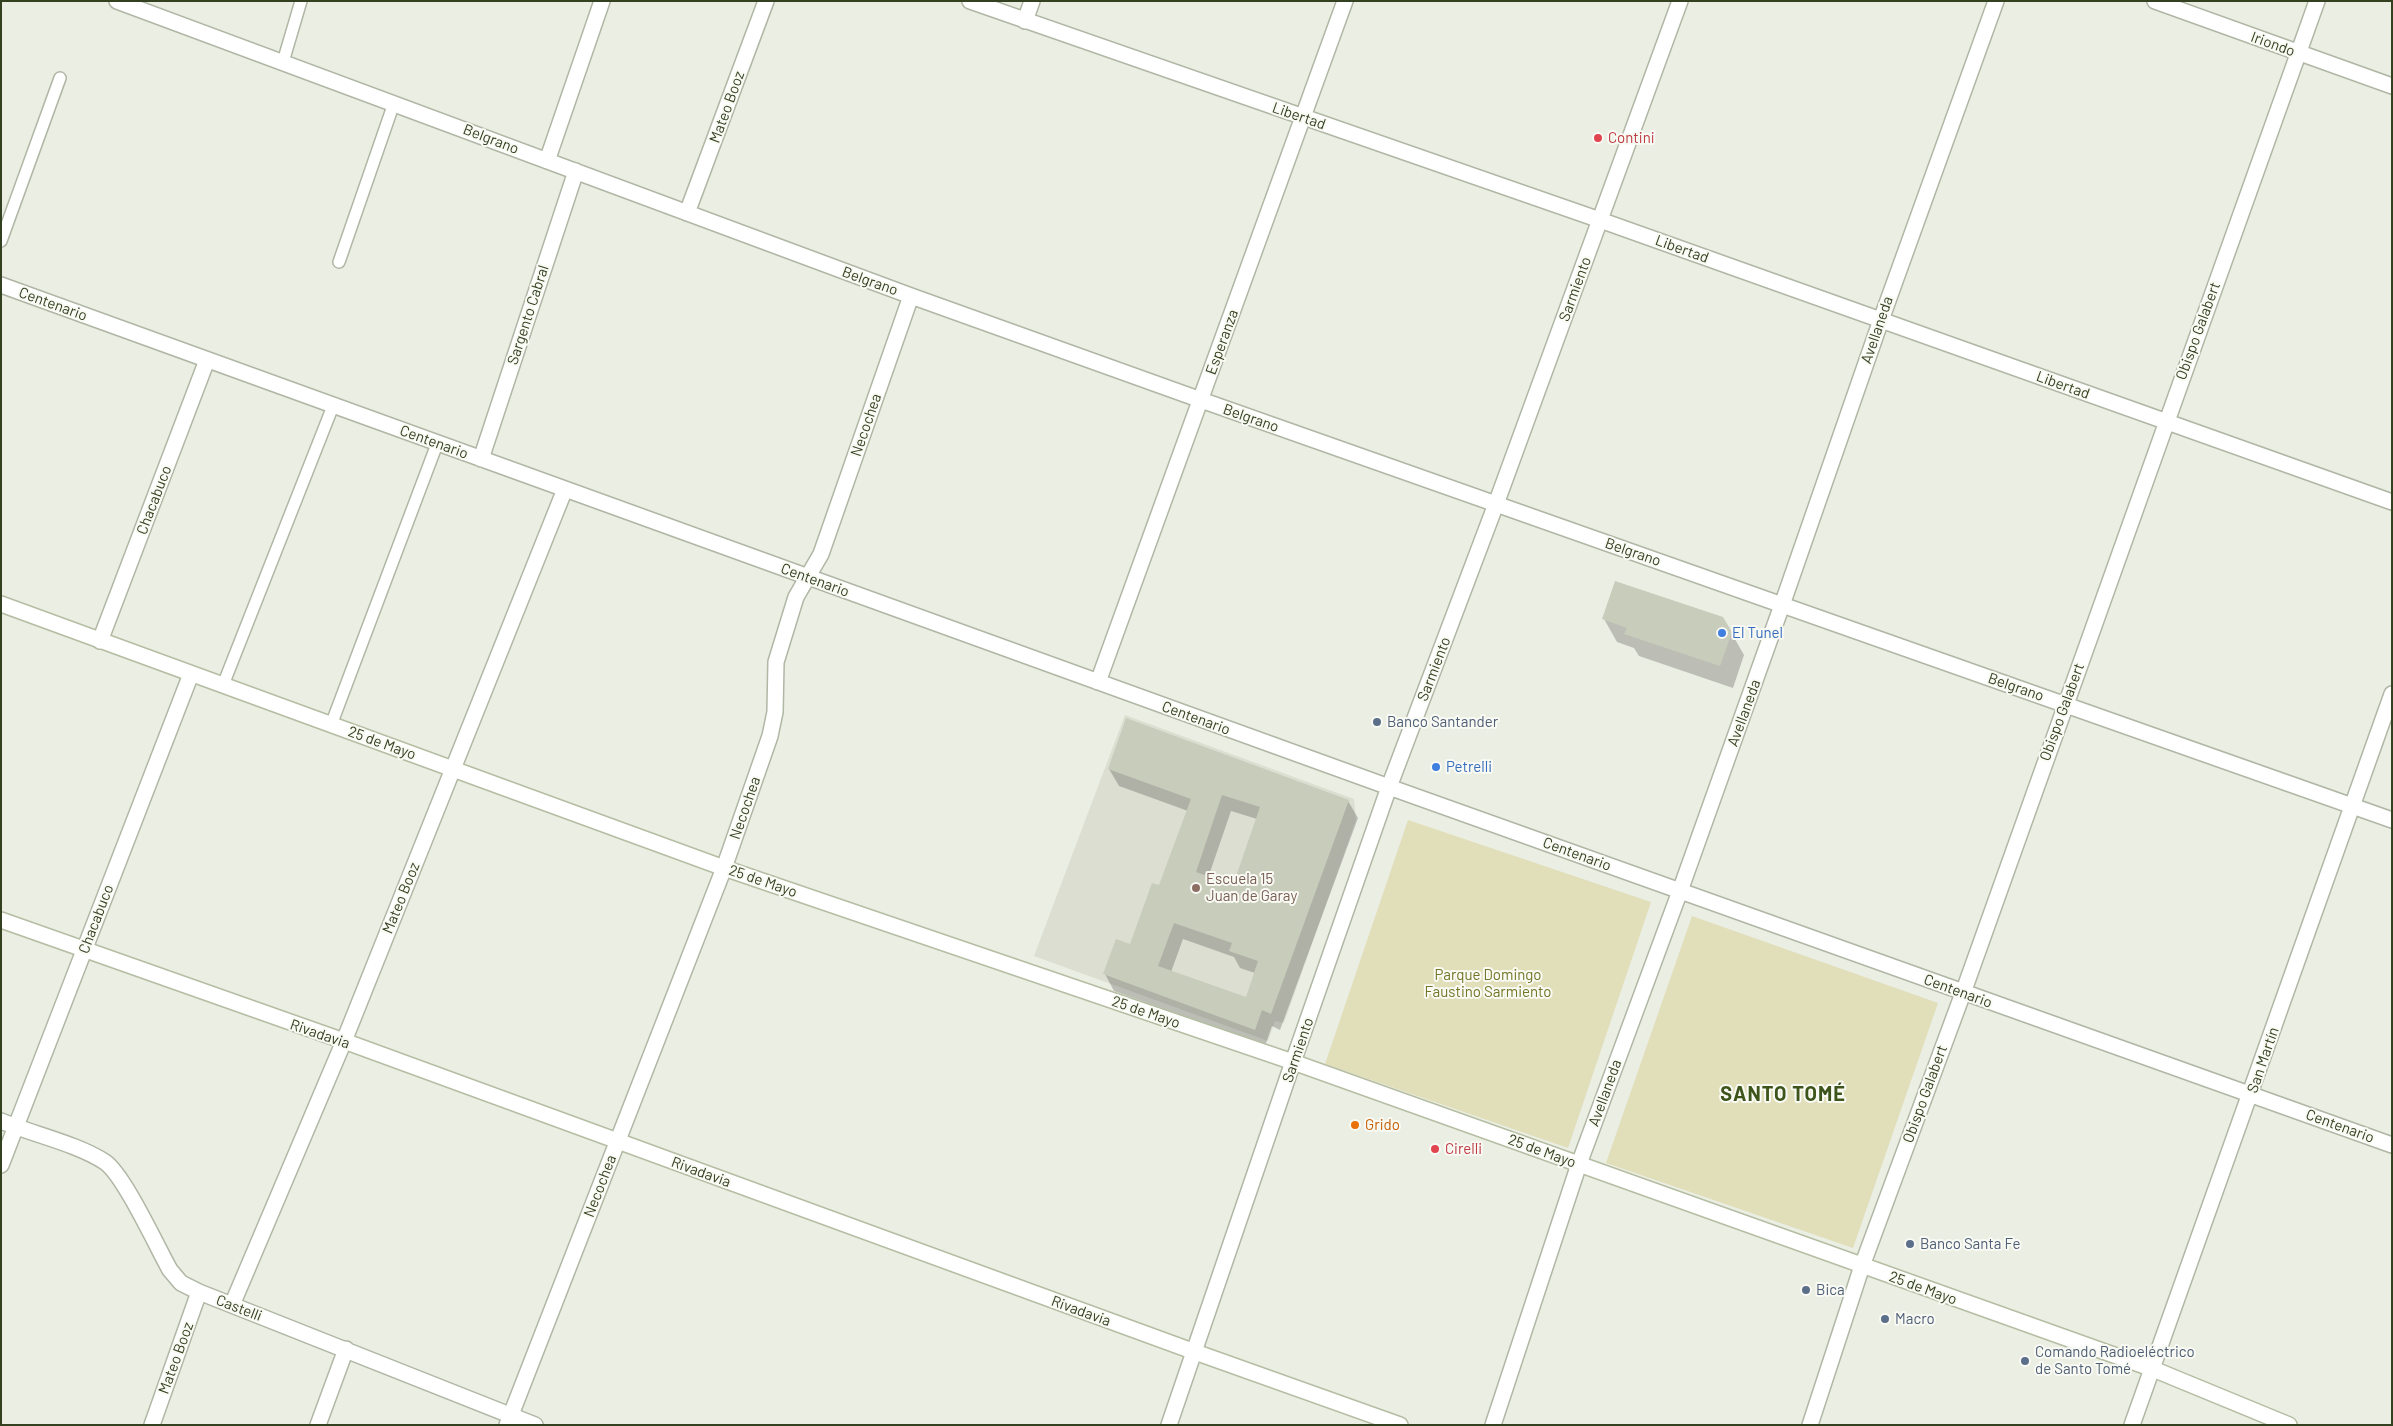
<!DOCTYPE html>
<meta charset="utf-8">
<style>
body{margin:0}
#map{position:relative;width:2393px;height:1426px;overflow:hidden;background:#ebeee3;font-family:Barlow,sans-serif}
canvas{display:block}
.frame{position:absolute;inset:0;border:2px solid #344121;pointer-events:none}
</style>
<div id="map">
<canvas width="2393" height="1426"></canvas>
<div class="frame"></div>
</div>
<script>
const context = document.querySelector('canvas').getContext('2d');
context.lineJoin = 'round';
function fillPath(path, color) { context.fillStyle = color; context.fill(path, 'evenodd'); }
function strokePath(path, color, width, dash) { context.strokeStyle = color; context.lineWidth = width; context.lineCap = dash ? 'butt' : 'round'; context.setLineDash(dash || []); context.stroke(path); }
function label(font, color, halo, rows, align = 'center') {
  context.font = font + ' Barlow,sans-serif'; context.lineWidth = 4; context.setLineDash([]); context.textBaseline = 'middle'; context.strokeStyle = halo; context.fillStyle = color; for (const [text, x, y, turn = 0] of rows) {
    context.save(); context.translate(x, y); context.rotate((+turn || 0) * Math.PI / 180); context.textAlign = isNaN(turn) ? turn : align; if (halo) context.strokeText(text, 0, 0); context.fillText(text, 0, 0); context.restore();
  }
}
const built = new Path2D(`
 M1125,715L1354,799L1356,820L1284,1023L1275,1021L1268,1041L1034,956Z`);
const green = new Path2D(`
 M1408,820L1651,902L1568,1148L1325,1064Z
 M1692,916L1938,1003L1853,1248L1606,1163Z`);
const shadow = new Path2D(`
 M1604,619L1731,632L1744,655L1733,688L1639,656L1634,648L1617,642Z
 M1109,769L1348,801L1358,818L1280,1030L1272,1026L1265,1046L1114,991L1105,974L1131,946L1160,887L1188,811L1119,786ZM1231,811L1257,819L1234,887L1208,878ZM1183,939L1234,957L1240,968L1255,973L1246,999L1171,972Z`);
const building = new Path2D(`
 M1615,581L1723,617L1732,632L1720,666L1624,634L1627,628L1602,619Z
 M1126,718L1349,800L1271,1014L1262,1010L1255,1030L1103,974L1116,939L1130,944L1152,883L1159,885L1191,799L1108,769ZM1222,795L1260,807L1233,885L1196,872ZM1174,923L1232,943L1229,951L1258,961L1246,997L1158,966Z`);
const service = new Path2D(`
 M283,62L301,1
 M1,241L60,78
 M339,262L394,103
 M223,685L333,406
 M331,725L437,444`);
const minor = new Path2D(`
 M117,1L911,296L1201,400L2392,820
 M970,1L1600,220L2392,502
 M2155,1L2392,86
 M1025,21L1032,1
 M547,161L602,1
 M687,213L766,1
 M1,285L1389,787L2392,1145
 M481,459L576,171
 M100,641L207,360
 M1098,682L1345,1
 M1293,1062L1389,787L1496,504L1680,1
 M1,1121C32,1134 78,1144 105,1162C124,1175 157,1247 170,1270L181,1283L199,1292L535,1425
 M1,1165L191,674
 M232,1305L344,1041L565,489
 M152,1425L199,1292
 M318,1425L346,1349
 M507,1425L724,868L770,736L775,712L776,662L796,597L821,554L911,296
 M1493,1425L1579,1164L1680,891L1782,605L1881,320L1996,1
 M1810,1425L1862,1266L1963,993L2317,1
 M2132,1425L2392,694`);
const tertiary = new Path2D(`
 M1169,1425L1293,1062`);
const secondary = new Path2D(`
 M1,604L724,868L1293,1062L2153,1369L2289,1425
 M1,920L344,1041L1195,1352L1400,1425`);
const markers = [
 [1598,138,5,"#e0444e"],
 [1722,633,5,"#3f7fe0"],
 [1377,722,5,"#5c6f8a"],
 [1436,767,5,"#3f7fe0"],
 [1196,888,5,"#8d6e63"],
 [1355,1125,5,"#e8710a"],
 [1435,1149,5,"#e0444e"],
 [1910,1244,5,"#5c6f8a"],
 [1806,1290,5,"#5c6f8a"],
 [1885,1319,5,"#5c6f8a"],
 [2025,1361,5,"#5c6f8a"]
];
const streetNames = [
 ["Iriondo",2273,44,20],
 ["Mateo Booz",727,107,-70],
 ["Libertad",1299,116,19],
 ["Belgrano",491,139,21],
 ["Libertad",1682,249,20],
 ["Belgrano",870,281,20],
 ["Sarmiento",1575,289,-70],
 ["Centenario",53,304,20],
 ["Sargento Cabral",528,315,-72],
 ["Avellaneda",1877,330,-71],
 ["Obispo Galabert",2198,331,-70],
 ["Esperanza",1222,342,-70],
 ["Libertad",2063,385,20],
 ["Belgrano",1251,418,19],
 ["Necochea",866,425,-71],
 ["Centenario",434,442,20],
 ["Chacabuco",154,500,-69],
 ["Belgrano",1633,552,19],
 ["Centenario",815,580,20],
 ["Sarmiento",1434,669,-69],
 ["Belgrano",2016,687,19],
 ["Obispo Galabert",2062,712,-70],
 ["Avellaneda",1744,713,-70],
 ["Centenario",1196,718,20],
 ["25 de Mayo",382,743,20],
 ["Necochea",745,808,-71],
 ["Centenario",1577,854,20],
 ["25 de Mayo",763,881,19],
 ["Mateo Booz",401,898,-68],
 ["Chacabuco",96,919,-69],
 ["Centenario",1958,991,20],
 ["25 de Mayo",1146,1012,19],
 ["Rivadavia",320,1034,19],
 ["Sarmiento",1298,1050,-71],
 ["San Martín",2263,1060,-71],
 ["Avellaneda",1605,1093,-70],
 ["Obispo Galabert",1925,1094,-70],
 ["Centenario",2340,1126,20],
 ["25 de Mayo",1542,1151,20],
 ["Rivadavia",701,1172,20],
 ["Necochea",600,1186,-69],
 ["25 de Mayo",1923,1288,20],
 ["Castelli",239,1308,21],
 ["Rivadavia",1081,1311,20],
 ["Mateo Booz",176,1358,-70]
];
const healthNames = [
 ["Contini",1608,138],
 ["Cirelli",1445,1149]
];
const shopNames = [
 ["El Tunel",1732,633],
 ["Petrelli",1446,767]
];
const serviceNames = [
 ["Banco Santander",1387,722],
 ["Banco Santa Fe",1920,1244],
 ["Bica",1816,1290],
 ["Macro",1895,1319],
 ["Comando Radioeléctrico",2035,1352],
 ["de Santo Tomé",2035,1369]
];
const educationNames = [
 ["Escuela 15",1206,879],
 ["Juan de Garay",1206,896]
];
const parkNames = [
 ["Parque Domingo",1488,975],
 ["Faustino Sarmiento",1488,992]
];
const foodNames = [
 ["Grido",1365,1125]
];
const districtNames = [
 ["SANTO TOMÉ",1783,1094]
];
fillPath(built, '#dbded1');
fillPath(green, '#e1deba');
fillPath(shadow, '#0003');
fillPath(building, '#c8ccba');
strokePath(service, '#b0b7a5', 14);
strokePath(minor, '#b0b7a5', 18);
strokePath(tertiary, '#b0b7a5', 18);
strokePath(secondary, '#b5bda3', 18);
strokePath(service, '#fff', 11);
strokePath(minor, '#fff', 15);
strokePath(tertiary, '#fff', 15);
strokePath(secondary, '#fff', 15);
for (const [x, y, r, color] of markers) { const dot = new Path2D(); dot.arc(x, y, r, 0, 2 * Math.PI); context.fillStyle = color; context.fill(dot); strokePath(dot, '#f9faf4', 2); }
label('15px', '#344121', '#f9faf4', streetNames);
label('15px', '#be3a42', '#f9faf4', healthNames, 'left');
label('15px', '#366cbe', '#f9faf4', shopNames, 'left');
label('15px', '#4e5e75', '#f9faf4', serviceNames, 'left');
label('15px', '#785e54', '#f9faf4', educationNames, 'left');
label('15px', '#737626', '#f9faf4', parkNames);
label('15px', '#c56008', '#f9faf4', foodNames, 'left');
context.letterSpacing = '1px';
label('bold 20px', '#3d551b', '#f9faf4', districtNames);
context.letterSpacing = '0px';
</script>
